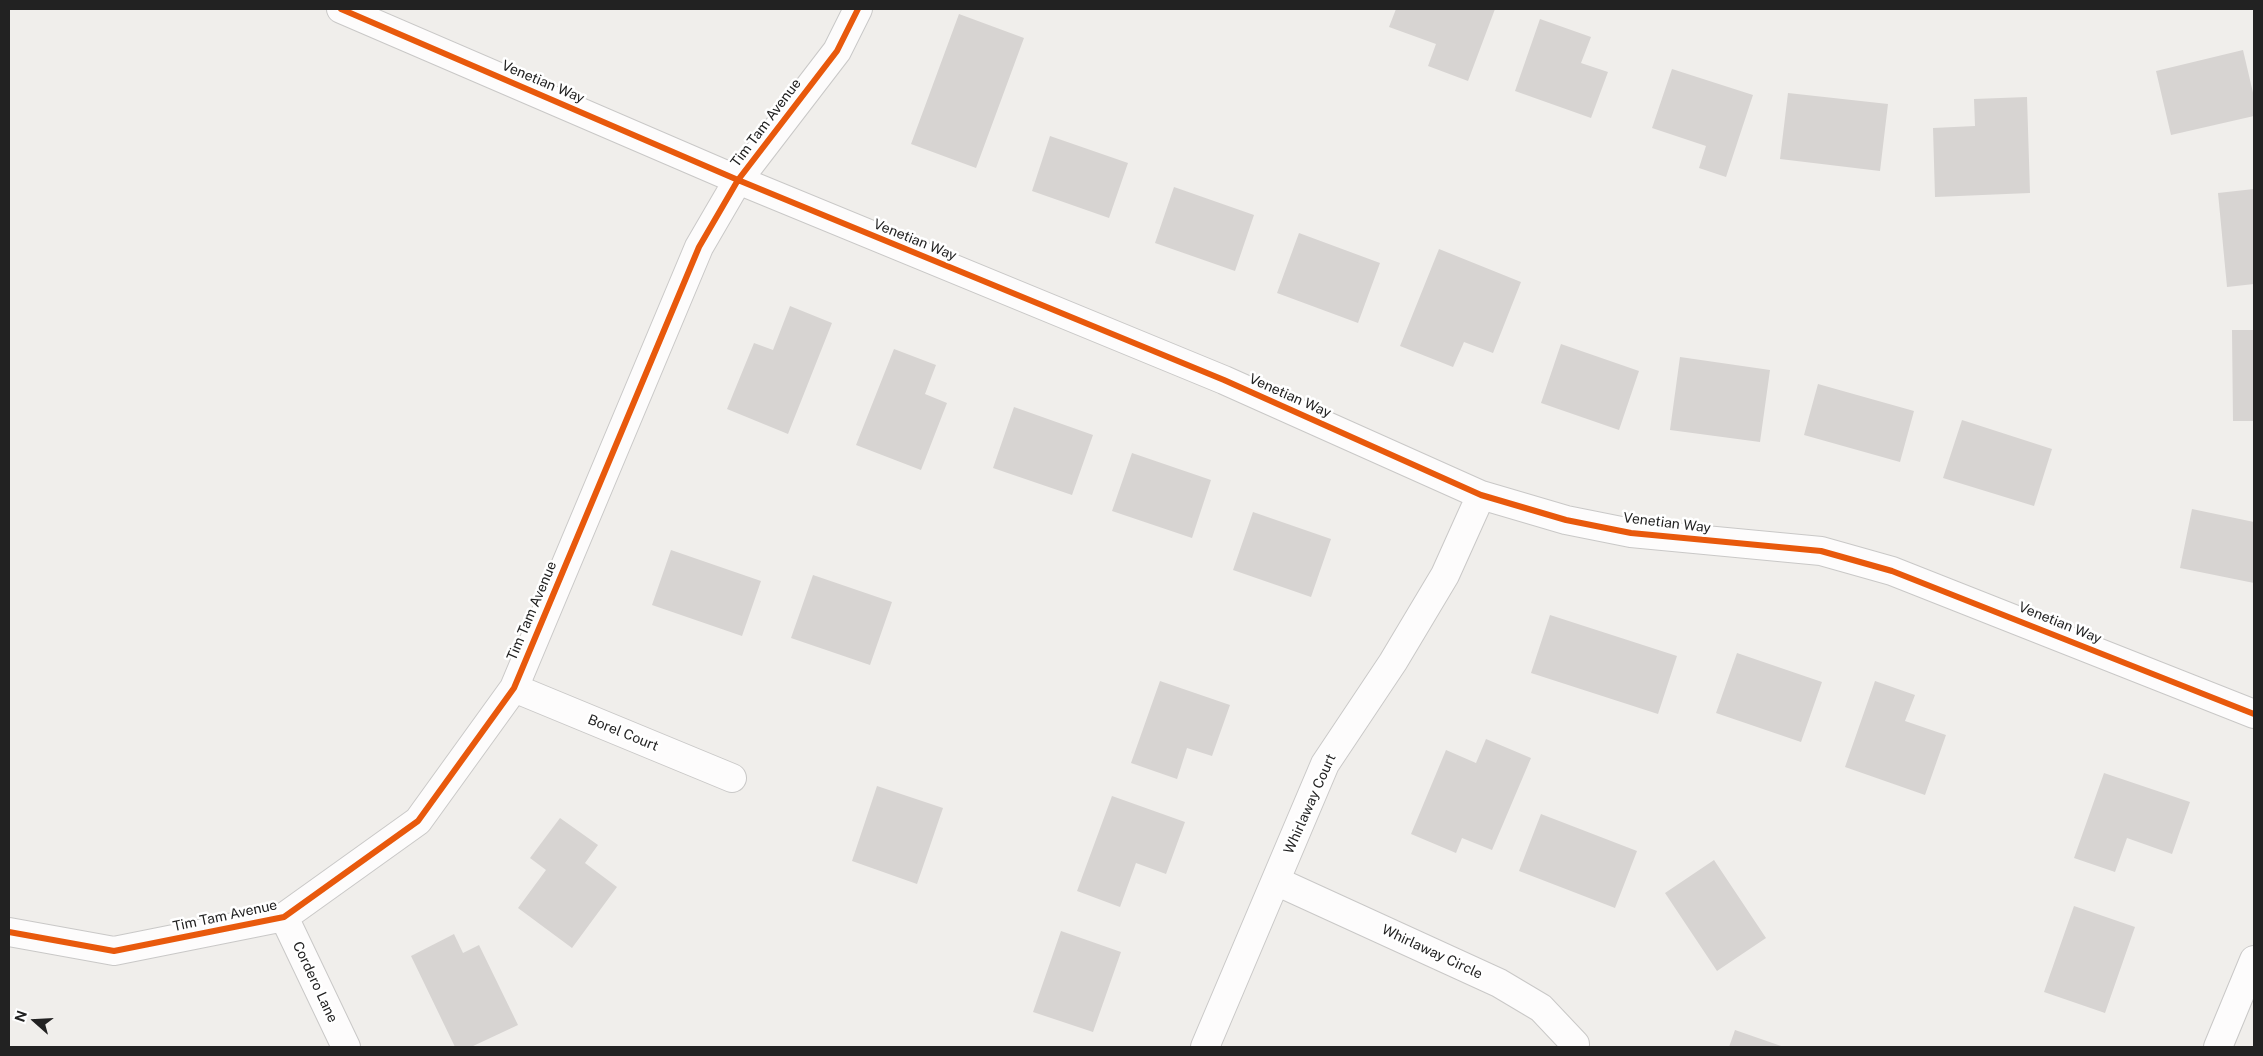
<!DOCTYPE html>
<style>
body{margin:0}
#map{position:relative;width:2263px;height:1056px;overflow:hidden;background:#f0eeeb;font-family:"Public Sans",sans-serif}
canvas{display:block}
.frame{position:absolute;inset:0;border:10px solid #222;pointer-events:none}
.north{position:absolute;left:10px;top:996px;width:50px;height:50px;-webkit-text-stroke:4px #fff;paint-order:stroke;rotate:289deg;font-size:14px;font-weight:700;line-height:20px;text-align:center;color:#222}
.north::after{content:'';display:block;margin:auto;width:18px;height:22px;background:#222;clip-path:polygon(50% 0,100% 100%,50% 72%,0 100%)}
</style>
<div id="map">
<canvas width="2263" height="1056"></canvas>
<div class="frame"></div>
<div class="north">N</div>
</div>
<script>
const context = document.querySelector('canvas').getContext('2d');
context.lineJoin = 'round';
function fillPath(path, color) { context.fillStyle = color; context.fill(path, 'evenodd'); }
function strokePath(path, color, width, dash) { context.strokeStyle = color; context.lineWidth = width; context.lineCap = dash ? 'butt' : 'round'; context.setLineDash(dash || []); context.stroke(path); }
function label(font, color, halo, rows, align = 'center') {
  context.font = font + ' "Public Sans",sans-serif'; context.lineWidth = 5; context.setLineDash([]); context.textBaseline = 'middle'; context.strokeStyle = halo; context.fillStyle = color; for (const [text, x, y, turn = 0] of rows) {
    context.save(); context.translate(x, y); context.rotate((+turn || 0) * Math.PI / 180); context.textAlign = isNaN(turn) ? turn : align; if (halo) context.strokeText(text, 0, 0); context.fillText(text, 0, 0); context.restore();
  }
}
const building = new Path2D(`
 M1396,9H1495L1468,81L1428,66L1436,44L1389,27Z
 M959,14L1024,38L976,168L911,144Z
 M1540,19L1591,37L1581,63L1608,72L1591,118L1515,91Z
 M2243,50L2254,97V116L2171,135L2156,71Z
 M1672,69L1753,95L1726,177L1699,168L1706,146L1652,128Z
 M1788,93L1888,104L1880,171L1780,159Z
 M2027,97L2030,193L1935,197L1933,128L1975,126L1974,99Z
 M1050,136L1128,163L1109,218L1032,191Z
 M1174,187L1254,215L1235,271L1155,243Z
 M2254,189V284L2227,287L2218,193Z
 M1299,233L1380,263L1358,323L1277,293Z
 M1439,249L1521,282L1493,353L1464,342L1453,367L1400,346Z
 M790,306L832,323L788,434L727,409L754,343L773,350Z
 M2232,330H2254V421H2233Z
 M1561,344L1639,371L1619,430L1541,403Z
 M894,349L936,365L925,394L947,403L921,470L856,445Z
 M1680,357L1770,370L1760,442L1670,430Z
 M1818,384L1914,411L1900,462L1804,435Z
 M1014,407L1093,435L1072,495L993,468Z
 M1962,420L2052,449L2034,506L1943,478Z
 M1132,453L1211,480L1192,538L1112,511Z
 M2192,509L2254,522V583L2180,568Z
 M1253,512L1331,539L1311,597L1233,570Z
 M671,550L761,581L742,636L652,605Z
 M813,575L892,602L870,665L791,638Z
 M1550,615L1677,656L1658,714L1531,673Z
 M1737,653L1822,682L1801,742L1716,713Z
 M1160,681L1230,705L1212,756L1187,748L1177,779L1131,763Z
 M1875,681L1915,695L1905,721L1946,735L1925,795L1845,767Z
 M1486,739L1531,758L1492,850L1462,838L1456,853L1411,834L1446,750L1476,763Z
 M2104,773L2190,802L2172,854L2127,838L2115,872L2074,858Z
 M877,786L943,808L917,884L852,861Z
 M1112,796L1185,822L1166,874L1136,863L1120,907L1077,891Z
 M1541,814L1637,851L1615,908L1519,871Z
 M560,818L598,845L585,863L617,887L572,948L518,908L546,870L530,858Z
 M1714,860L1766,938L1717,971L1665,893Z
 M2074,906L2135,927L2105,1013L2044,992Z
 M1061,931L1121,952L1093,1032L1033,1012Z
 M454,934L463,953L479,945L518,1025L471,1047H455L411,956Z
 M1735,1030L1784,1047H1729Z`);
const minor = new Path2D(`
 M341,9L738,180L1224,380L1481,495L1566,520L1631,533L1821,551L1892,571L2254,714
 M514,688L732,778
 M1276,881L1499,983L1541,1008L1575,1044
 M284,917L346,1047
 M9,932L114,951L284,917L418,821L514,688L699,247L738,180L837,51L858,9
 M1205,1047L1325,764L1393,662L1445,575L1481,495
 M2218,1047L2254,960`);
const cycleway = new Path2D(`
 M341,9L738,180L1224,380L1481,495L1566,520L1631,533L1821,551L1892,571L2254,714
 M9,932L114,951L284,917L418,821L514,688L699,247L738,180L837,51L858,9`);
const streetNames = [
 ["Venetian Way",543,82,23],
 ["Tim Tam Avenue",766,123,-53],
 ["Venetian Way",915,240,22],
 ["Venetian Way",1290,396,24],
 ["Venetian Way",1667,523,7],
 ["Tim Tam Avenue",532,611,-67],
 ["Venetian Way",2060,623,22],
 ["Borel Court",623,733,22],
 ["Whirlaway Court",1310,804,-66],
 ["Tim Tam Avenue",225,916,-12],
 ["Whirlaway Circle",1432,952,25],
 ["Cordero Lane",315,982,65]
];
fillPath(building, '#d7d4d2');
strokePath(minor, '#c9c8c7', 30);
strokePath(minor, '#fdfcfc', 28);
strokePath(cycleway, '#e8590c', 6);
label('14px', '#222', '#fff', streetNames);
</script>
